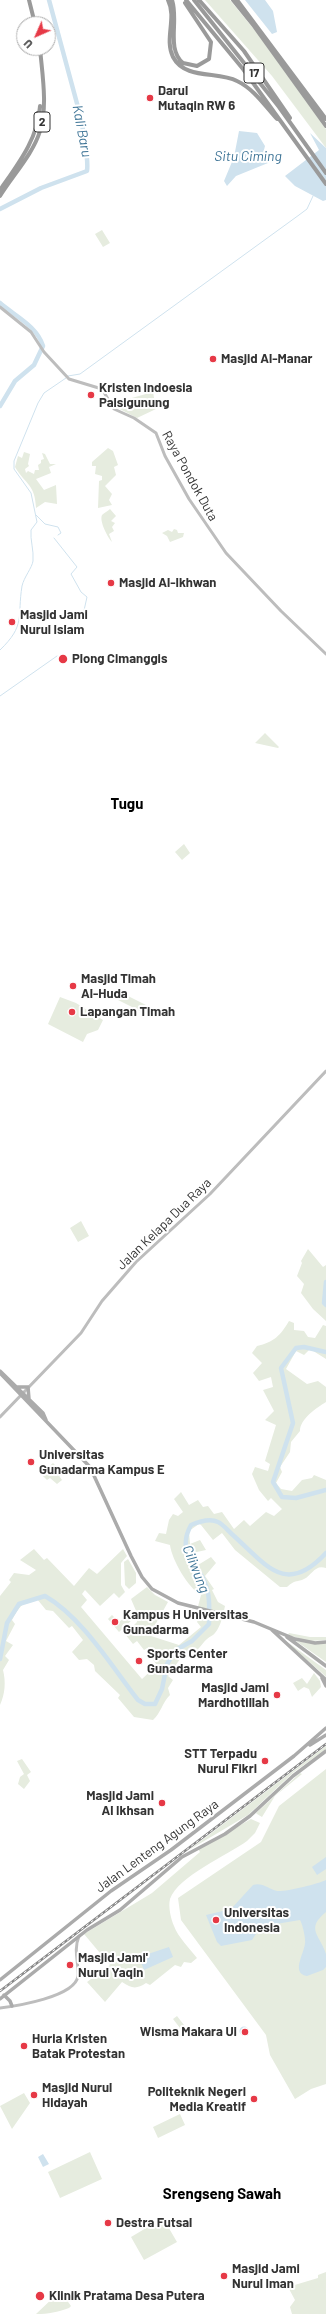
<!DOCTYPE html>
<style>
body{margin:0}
#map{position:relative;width:326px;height:2314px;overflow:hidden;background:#fff;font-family:Barlow,sans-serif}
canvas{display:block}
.north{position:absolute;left:16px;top:16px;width:40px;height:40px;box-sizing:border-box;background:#fff;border:1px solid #adadad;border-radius:50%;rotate:225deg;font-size:11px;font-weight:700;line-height:16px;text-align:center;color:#333}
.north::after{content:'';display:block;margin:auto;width:14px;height:18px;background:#e63946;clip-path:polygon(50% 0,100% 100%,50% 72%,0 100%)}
</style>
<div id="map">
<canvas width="326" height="2314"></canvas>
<div class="north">U</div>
</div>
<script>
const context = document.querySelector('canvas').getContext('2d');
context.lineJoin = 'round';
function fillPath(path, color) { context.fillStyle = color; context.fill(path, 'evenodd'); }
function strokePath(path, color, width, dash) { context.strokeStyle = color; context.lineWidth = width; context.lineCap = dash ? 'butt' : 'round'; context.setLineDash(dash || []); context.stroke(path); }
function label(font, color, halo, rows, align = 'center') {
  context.font = font + ' Barlow,sans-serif'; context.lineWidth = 4; context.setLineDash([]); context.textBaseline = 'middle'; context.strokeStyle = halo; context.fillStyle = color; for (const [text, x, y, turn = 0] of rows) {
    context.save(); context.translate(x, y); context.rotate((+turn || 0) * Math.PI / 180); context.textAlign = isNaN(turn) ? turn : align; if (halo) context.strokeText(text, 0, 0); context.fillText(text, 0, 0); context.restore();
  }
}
const green = new Path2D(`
 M205,0H230L257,33L326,129V148L272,76Z
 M102,230L110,243L103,247L95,234Z
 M153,392L156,409L137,418L114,406V403Z
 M108,448L113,451L118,465L114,467L116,475L105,486L112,494L109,500L112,505L98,508L99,481L102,480V476L95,474L96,466H92V462Z
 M24,452L30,454L28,464L29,466L25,469L26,473L28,471L34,474L35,470H39L38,465L41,463V460L44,459L42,453L45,454L50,464H56L49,467L51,473L36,479L44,490L56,485L57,504L45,502L36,508C35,484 26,485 15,467L18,456L22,458Z
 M110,509L116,516L111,521L115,523L112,527L114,531L109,534L112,542C108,538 99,521 102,515C104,513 108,511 110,509Z
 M174,529L177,530L178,533H184L183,537L170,542L167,536L162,533L168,530L172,532Z
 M265,733L279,747L278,748L255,743Z
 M184,844L190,853L182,860L175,852Z
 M122,993L150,1007L146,1014L118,1000Z
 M60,997L76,1003L103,1020L98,1030L87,1034L83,1042L48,1024Z
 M81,1221L89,1236L78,1242L70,1228Z
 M308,1249L323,1267L326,1265V1321L313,1309L301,1293L304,1284L297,1276L302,1263L301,1261Z
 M289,1321L294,1323V1330L304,1331L308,1337L315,1338L323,1325L326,1326V1359L310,1349L304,1355L296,1351L286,1369L307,1384L318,1381L326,1387V1402C316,1408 300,1419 300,1431L291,1442L290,1452L280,1467L282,1472L276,1483L281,1489L292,1491L302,1480L312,1478L314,1475L326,1480V1568C315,1564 312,1575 304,1579C295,1583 296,1579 287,1587H280L235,1550L222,1533L213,1540L201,1525L199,1524L189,1531L190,1544L200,1540L206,1550L192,1553L198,1565L211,1557L216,1563L205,1576L214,1589L212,1590L218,1602L225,1606C223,1615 221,1626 215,1633C213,1636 210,1636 207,1639C199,1646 198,1655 185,1652L168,1676L173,1680L168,1688L170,1695C162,1703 161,1713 153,1720L134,1717L118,1698L120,1695L95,1671L94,1665L87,1659L79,1660L72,1652L83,1640L72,1626L69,1628L53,1611L46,1610L37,1599C23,1600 18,1609 12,1620L15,1624L6,1641L13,1645L5,1656L9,1660L3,1670C6,1682 5,1694 0,1705V1596L11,1582L9,1580L14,1573L29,1575L36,1570L20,1560L34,1549L44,1560L47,1558L74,1586L89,1568L97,1574L123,1549L127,1556L121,1563V1585L125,1592L119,1598L114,1593L100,1606L85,1590L82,1594L87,1600L81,1607L142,1679L157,1665L152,1659L155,1656L149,1647L144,1650L137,1641L133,1644L125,1634L137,1622V1613L131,1599L147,1587L155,1595L168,1602L154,1627L147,1630L151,1636L179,1645L201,1627L197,1622L199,1617L196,1614L201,1595C188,1588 172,1560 170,1545L155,1541L159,1533L166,1534L169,1520L173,1514L178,1516L183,1512L174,1499L181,1492L189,1505L198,1500L203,1507L208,1506L214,1514L222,1512L234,1529L244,1520L250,1526L266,1512L274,1516L282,1509L271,1498L268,1501L259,1490L252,1474L255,1467L268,1471L270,1464L265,1461L276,1425L265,1420L274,1411L263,1390L273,1387L271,1377L259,1381L253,1373L262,1363L252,1353L257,1346C274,1342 280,1336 289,1321Z
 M53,1463L56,1466L55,1470L62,1480L57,1484L50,1478L47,1480L41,1474Z
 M128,1559L136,1573V1583L129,1589L125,1585L124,1562Z
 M130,1613L132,1620L119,1632L108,1619L112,1615L119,1622Z
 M289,1633L310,1637H326V1640L309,1641L288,1635Z
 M279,1636L326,1670V1677L322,1673Z
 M296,1641L314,1644L326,1643V1662Z
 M314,1673L320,1681L321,1687L312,1697L309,1689L304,1687L298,1691L293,1683L302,1678L307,1684Z
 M326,1746V1749L294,1772L248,1815L189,1850Z
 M22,1759L31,1772L27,1775L30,1781L24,1789L18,1784L20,1777L24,1774L17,1761Z
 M326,1769V2084L311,2089L295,2099L270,2055L266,2035L181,1920L178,1898L261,1842L279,1806Z
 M300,1773L302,1774L275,1796L262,1817L257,1814L256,1813Z
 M251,1819L260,1823L255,1833L247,1841C228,1855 178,1876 170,1899C168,1907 171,1919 174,1926C178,1937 190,1949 197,1958L191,1963L184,1962L181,1967L175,1965L150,1985L146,1983C137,1989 132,1989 122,1982L105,2002L87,1982L110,1965L84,1934L152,1893L200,1852L198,1849Z
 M177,2016L184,2025L180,2028L173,2019Z
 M24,2093L30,2103L12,2129L0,2106Z
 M180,2114L185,2125L158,2138L153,2127Z
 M90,2152L102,2179L60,2198L48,2172Z
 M163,2218L177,2242L144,2260L131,2237Z
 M326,2272V2314H292L290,2307L295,2300L288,2287L318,2278V2275Z
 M59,2295L66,2299L71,2306L69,2308C57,2312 49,2314 36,2314L55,2296Z`);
const water = new Path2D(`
 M245,0H265L273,11L277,32L272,34Z
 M239,131L257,133L265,146L263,154L268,163L236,176L227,186L224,181L234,157Z
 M310,133L326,148V200L323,201L295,186L285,176L319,150Z
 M326,1857V1869L317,1875L312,1867Z
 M326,1880V1912C305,1929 320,1935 326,1954C326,1958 326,1963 326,1967L323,1970L307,1976C289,1973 307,1950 305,1940C305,1935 302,1923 300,1920L270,1925L256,1934L252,1940L221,1946L217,1942L206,1915L231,1909L253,1885C262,1882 269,1889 277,1891C285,1892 318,1884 326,1880Z
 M169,1947L173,1957L144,1970L139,1957Z
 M239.5 2031a4.5 4.5 0 1 1 9 0a4.5 4.5 0 1 1-9 0Z
 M43,2154L49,2164L43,2167L38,2157Z`);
const stream = new Path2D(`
 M68,376L80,374L299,215L307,209L313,196
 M36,515L45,524L58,527L61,533L58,535
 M54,538L77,567L71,574L81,592L87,597L83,615
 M0,650C26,625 17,617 22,586C24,577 32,568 33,561C34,550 30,540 31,530L37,522L31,493L14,469V461L38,403L44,393L66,378
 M0,696L57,656`);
const river = new Path2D(`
 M0,209L41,188L87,171C89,157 83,138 82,122L49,0
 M0,303C15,316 37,326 43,346L34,365L15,381L0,406
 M326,1282L324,1303L326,1305
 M326,1352L304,1347L296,1348L281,1368L293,1423L273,1482L282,1497L296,1498L326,1490
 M0,1659L7,1623L19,1604L45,1596C82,1617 112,1667 138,1700L145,1704H155L162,1689L167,1664L176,1650L192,1641L209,1624C209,1614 210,1603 208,1593C203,1564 174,1556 191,1525C198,1522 210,1518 218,1522C223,1524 229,1532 234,1536C267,1566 286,1596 326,1553`);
const secondary = new Path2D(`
 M0,307L31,332L44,352L69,379L102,389L114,409L134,418L156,433L165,456L189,499L226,553L281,611L326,654
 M0,1417L81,1333L102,1301L136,1262L210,1194L326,1071
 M0,2008C16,2006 75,1997 78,1976C79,1962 73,1951 79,1936`);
const primary = new Path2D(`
 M0,1371L43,1413L46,1420
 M0,1373L90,1467L131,1556L142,1577L152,1589L178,1603L254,1622L295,1639L315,1643L326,1642
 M16,1387H28L29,1399
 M272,1630L326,1680
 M287,1637L326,1666
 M322,1678L326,1686
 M310,1745L326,1735
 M0,1980L111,1891L171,1850L294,1756L326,1728
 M4,1995L10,2001L12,2006
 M0,1999L87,1930L120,1910L182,1857L225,1834L250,1816L293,1776L326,1751`);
const highway = new Path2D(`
 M29,0L35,24
 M168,0C177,18 164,39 173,57C185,80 218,71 237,81C254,89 265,106 277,119
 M172,0C179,20 166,49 183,63L197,66L209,59L211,42L185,3
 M186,0L243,69L326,184
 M194,0L279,107L326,173
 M199,0L244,51L290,118
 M233,0L254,26L326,126
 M237,0L326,119
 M0,190C18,164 38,139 40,106
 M0,196C13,175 33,154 40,131C48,106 42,73 40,48`);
const rail = new Path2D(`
 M0,1991L326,1744`);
const markers = [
 [150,98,4,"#e63946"],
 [213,359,4,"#e63946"],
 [91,395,4,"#e63946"],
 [111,583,4,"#e63946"],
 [12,622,4,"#e63946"],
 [63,659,5,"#e63946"],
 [73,986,4,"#e63946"],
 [72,1012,4,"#e63946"],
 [31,1462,4,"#e63946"],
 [115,1622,4,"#e63946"],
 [139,1661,4,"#e63946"],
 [277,1695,4,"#e63946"],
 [265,1761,4,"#e63946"],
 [162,1803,4,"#e63946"],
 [216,1920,4,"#e63946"],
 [70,1965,4,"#e63946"],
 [245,2032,4,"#e63946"],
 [24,2046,4,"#e63946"],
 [34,2095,4,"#e63946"],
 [254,2099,4,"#e63946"],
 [108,2223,4,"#e63946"],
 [224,2276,4,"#e63946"],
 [40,2296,5,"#e63946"]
];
const shields = [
 [254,73,20],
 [42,122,16]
];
const shieldNames = [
 ["17",254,73],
 ["2",42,122]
];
const poiNames = [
 ["Darul",158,91],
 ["Mutaqin RW 6",158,106],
 ["Masjid Al-Manar",221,359],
 ["Kristen Indoesia",99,388],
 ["Palsigunung",99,403],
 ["Masjid Al-Ikhwan",119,583],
 ["Masjid Jami",20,615],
 ["Nurul Islam",20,630],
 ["Plong Cimanggis",72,659],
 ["Masjid Timah",81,979],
 ["Al-Huda",81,994],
 ["Lapangan Timah",80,1012],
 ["Universitas",39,1455],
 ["Gunadarma Kampus E",39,1470],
 ["Kampus H Universitas",123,1615],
 ["Gunadarma",123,1630],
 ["Sports Center",147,1654],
 ["Gunadarma",147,1669],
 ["Masjid Jami",269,1688,"right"],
 ["Mardhotillah",269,1703,"right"],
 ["STT Terpadu",257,1754,"right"],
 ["Nurul Fikri",257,1769,"right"],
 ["Masjid Jami",154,1796,"right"],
 ["Al Ikhsan",154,1811,"right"],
 ["Universitas",224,1913],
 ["Indonesia",224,1928],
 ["Masjid Jami'",78,1958],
 ["Nurul Yaqin",78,1973],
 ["Wisma Makara UI",237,2032,"right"],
 ["Huria Kristen",32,2039],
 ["Batak Protestan",32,2054],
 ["Masjid Nurul",42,2088],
 ["Hidayah",42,2103],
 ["Politeknik Negeri",246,2092,"right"],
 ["Media Kreatif",246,2107,"right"],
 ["Destra Futsal",116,2223],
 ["Masjid Jami",232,2269],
 ["Nurul Iman",232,2284],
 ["Klinik Pratama Desa Putera",49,2296]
];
const streetNames = [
 ["Raya Pondok Duta",190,476,61],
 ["Jalan Kelapa Dua Raya",164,1224,-44],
 ["Jalan Lenteng Agung Raya",157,1846,-36]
];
const waterNames = [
 ["Kali Baru",82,131,79],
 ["Situ Ciming",248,156],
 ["Ciliwung",196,1569,68]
];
const quarterNames = [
 ["Tugu",127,804],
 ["Srengseng Sawah",222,2194]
];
fillPath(green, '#e6ecdf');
fillPath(water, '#cfe2ee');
strokePath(stream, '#cfe2ee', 1);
strokePath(river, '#cfe2ee', 4.5);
strokePath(secondary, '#bdbdbd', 3);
strokePath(primary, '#ababab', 3.5);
strokePath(highway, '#9a9a9a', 4);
strokePath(rail, '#888', 2.5);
strokePath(rail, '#fff', 1, [3]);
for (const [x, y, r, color] of markers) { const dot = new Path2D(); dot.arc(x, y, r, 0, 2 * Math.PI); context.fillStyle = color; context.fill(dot); strokePath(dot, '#fff', 1.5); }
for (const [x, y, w] of shields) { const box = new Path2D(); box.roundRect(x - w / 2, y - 10, w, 20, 3); context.fillStyle = '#fff'; context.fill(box); strokePath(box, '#333', 1); }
label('bold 12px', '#333', null, shieldNames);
label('bold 13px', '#333', '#fff', poiNames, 'left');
label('13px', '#333', '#fff', streetNames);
label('italic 14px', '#3f7597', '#fff', waterNames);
label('bold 15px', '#000', '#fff', quarterNames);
</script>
